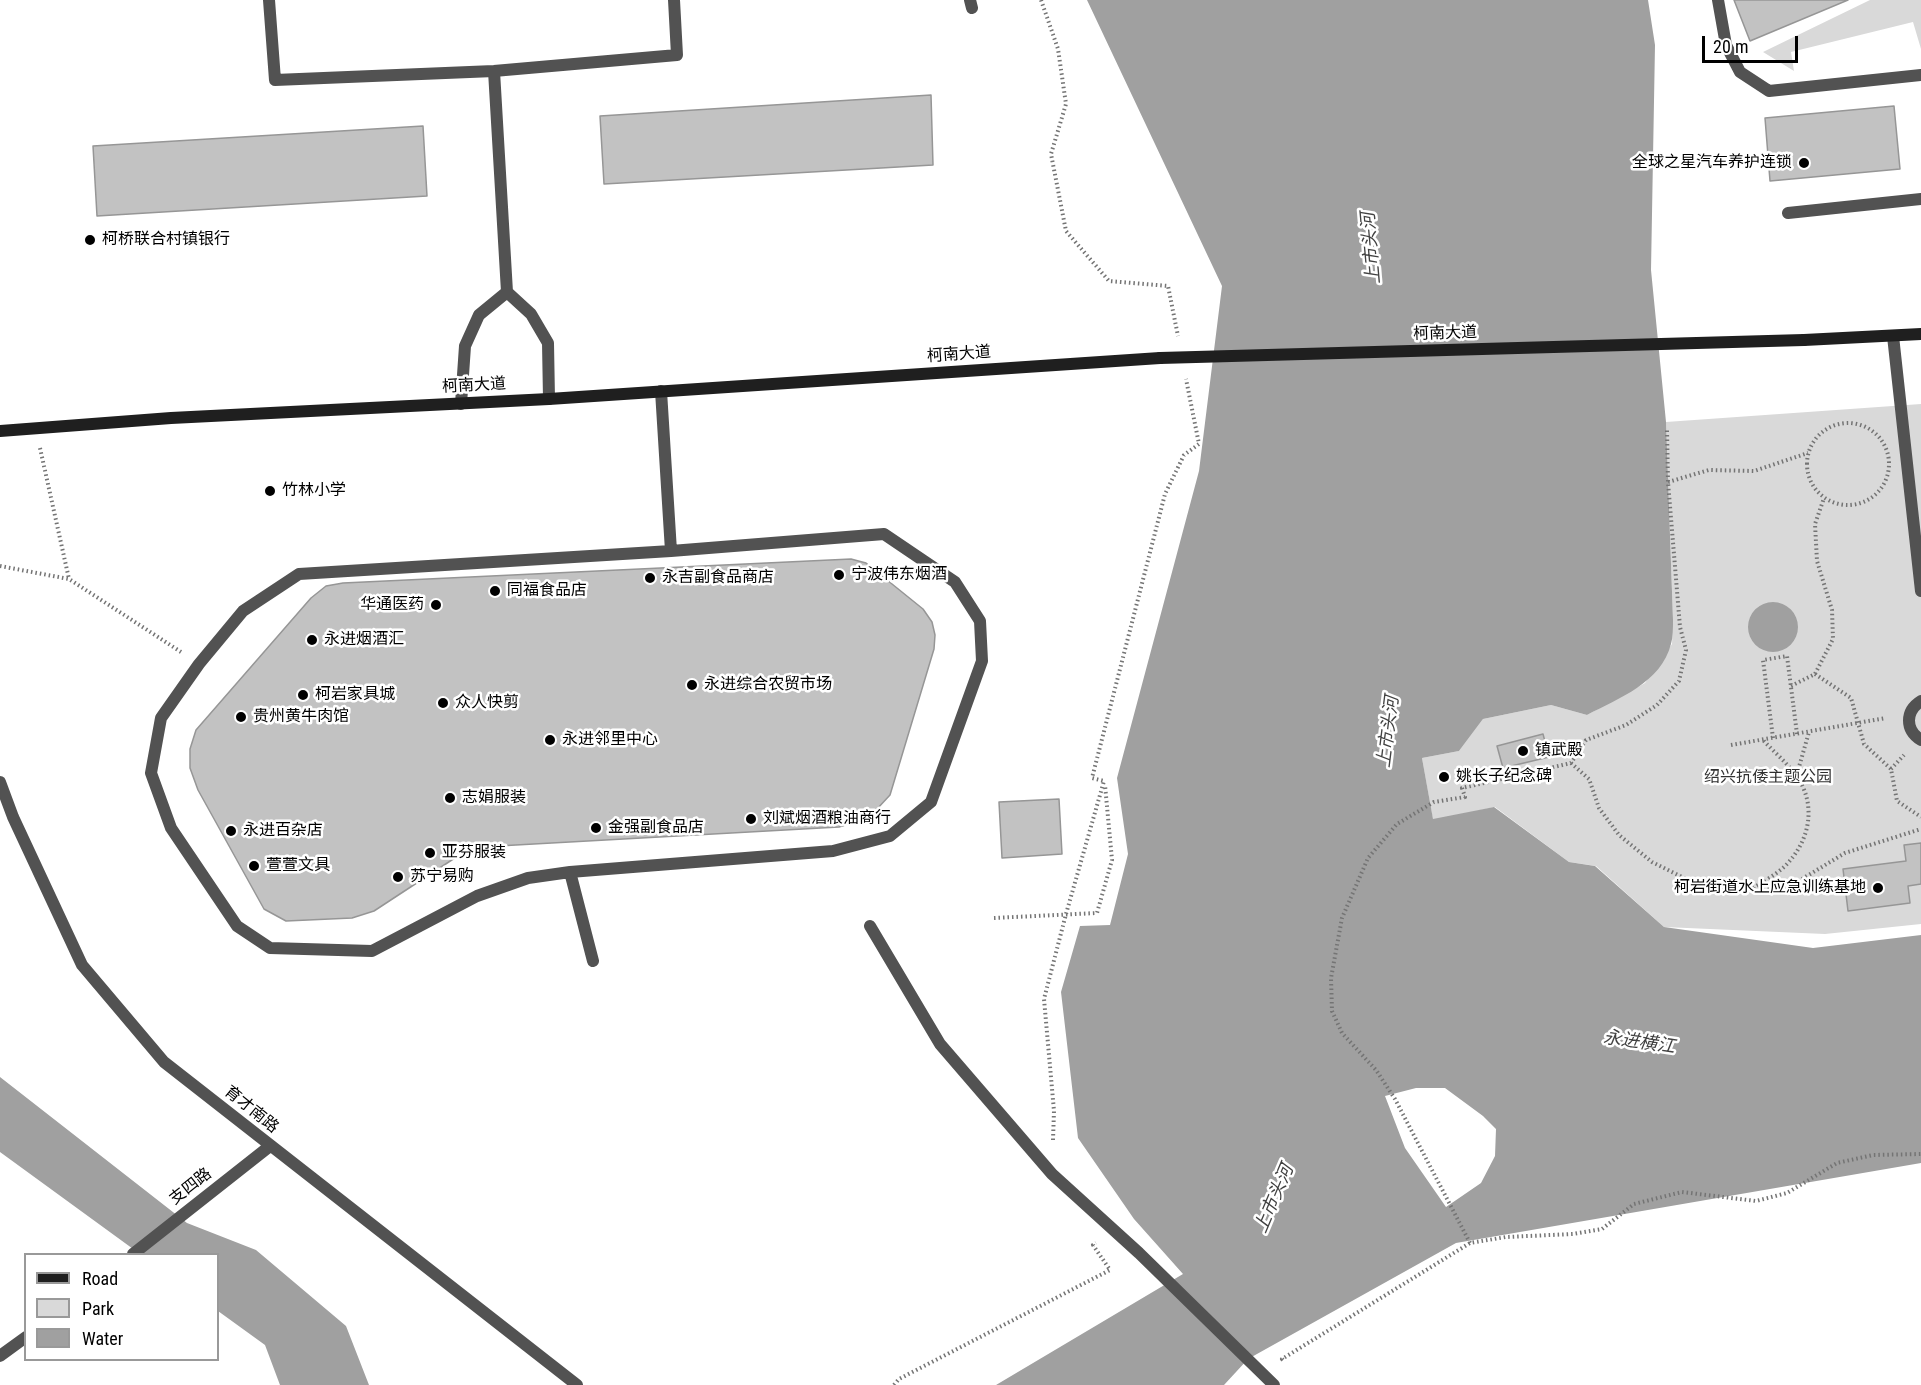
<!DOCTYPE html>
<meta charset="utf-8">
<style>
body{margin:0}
#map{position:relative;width:1921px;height:1385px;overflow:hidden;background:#fff;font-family:"Roboto Condensed",sans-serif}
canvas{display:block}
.legend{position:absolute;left:24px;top:1253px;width:195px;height:108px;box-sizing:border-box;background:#fff;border:2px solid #999;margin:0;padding:8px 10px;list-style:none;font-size:18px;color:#000}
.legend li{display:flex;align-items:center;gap:12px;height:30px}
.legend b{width:30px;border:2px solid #999}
.scale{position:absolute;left:1702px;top:36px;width:96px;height:27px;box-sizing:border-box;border:3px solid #000;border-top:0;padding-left:8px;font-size:18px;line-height:21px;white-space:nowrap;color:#000;-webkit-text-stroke:4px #fff;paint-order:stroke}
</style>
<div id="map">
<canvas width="1921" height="1385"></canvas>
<ul class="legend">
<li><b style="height:8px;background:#1f1f1f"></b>Road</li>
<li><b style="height:16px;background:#d9d9d9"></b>Park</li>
<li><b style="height:16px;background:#a0a0a0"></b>Water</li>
</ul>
<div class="scale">20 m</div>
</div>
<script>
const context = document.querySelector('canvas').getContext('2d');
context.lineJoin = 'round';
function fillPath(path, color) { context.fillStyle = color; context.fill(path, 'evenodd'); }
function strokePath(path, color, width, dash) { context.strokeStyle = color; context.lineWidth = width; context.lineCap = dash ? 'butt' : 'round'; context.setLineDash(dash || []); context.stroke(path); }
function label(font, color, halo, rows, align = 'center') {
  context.font = font + ' "Roboto Condensed","Noto Sans SC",sans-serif'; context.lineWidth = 5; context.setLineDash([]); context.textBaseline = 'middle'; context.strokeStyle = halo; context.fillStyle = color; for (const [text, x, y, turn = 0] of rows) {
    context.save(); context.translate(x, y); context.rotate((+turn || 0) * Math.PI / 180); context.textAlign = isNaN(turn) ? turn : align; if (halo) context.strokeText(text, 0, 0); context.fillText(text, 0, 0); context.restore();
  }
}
const green = new Path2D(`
 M1870,0H1921V49L1913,22L1791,52L1794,71L1763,52Z
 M1921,404V924L1825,934L1664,927L1596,866L1569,862L1495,807L1433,820L1422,758L1459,751L1483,719L1551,705L1587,715L1645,683L1672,644L1673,620L1666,422Z`);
const water = new Path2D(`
 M1087,0H1648L1655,45L1651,270L1666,422L1673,620C1673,628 1673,637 1671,644C1661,683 1619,698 1587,715L1551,705L1483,719L1459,751L1422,758L1433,819L1494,807L1569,862L1595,866L1664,927L1813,948L1921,935V1163L1456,1243L1248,1359L1224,1385H996L1183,1274L1134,1219L1078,1138L1061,992L1080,926L1110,925L1128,854L1117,778L1199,471L1222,286ZM1416,1088H1445L1483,1116L1496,1129L1495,1156L1481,1183L1446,1207L1405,1148L1385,1096Z
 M1748 627a25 25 0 1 1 50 0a25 25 0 1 1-50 0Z
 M0,1077L187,1223L256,1250L346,1326L369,1385H280L265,1345L218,1311V1254H140L0,1152Z`);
const building = new Path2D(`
 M1734,0H1848L1750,41Z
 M931,95L933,165L604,184L600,116Z
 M1894,106L1900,169L1770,181L1765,118Z
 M423,126L427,196L97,216L93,146Z
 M851,559L866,563L923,609L932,622L935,635L934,649L890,795L877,809L862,820L839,827L480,847L464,852L374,911L352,918L286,921L264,909L198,790L190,768V749L196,730L311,598L326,586L343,583Z
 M1543,734L1549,757L1503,768L1497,746Z
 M1059,799L1062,854L1002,858L999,802Z
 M1921,843V884L1908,886L1910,903L1848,911L1843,869L1906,861L1904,845Z`);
const path = new Path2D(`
 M1041,0L1058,49L1066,104L1051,154L1066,231L1109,281L1168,286L1178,336
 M1807 464a41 41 0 1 1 82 0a41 41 0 1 1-82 0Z
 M40,448L69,579
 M1668,482L1709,470L1754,471L1808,453
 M0,566L69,579L181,652
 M1815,674L1851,698L1864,744L1891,769L1897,801L1921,817
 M1791,686L1815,674L1833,639L1832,610L1817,561L1815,524L1824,498
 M1773,738L1763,660L1787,656L1797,734
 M1731,745L1886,718
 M1571,763L1589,779L1599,808L1619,835L1652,862L1686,879L1726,890L1779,888L1802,879L1845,853L1921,829
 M1891,769L1904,755
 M1797,774L1809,732
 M1753,888C1763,882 1775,875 1784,867C1810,842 1818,804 1795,774C1786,762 1773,751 1763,740
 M994,918L1097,913L1112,860L1105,785
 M1053,1140L1054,1111L1044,999L1066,914L1104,781L1092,778L1165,494L1184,455L1199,444L1186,379
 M1470,1243L1395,1099L1376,1070L1342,1033L1332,1011L1331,978L1342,918L1368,858L1397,824L1434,802L1465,797L1462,788L1571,763L1586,740L1626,725L1657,705L1679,681L1686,650L1680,627L1668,482L1667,430
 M1283,1360L1282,1359L1470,1243L1506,1237L1573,1234L1602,1229L1634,1204L1682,1192L1756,1201L1787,1193L1837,1163L1873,1155L1921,1154
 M894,1385L899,1379L1110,1270L1093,1245L1096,1243`);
const service = new Path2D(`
 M269,0L275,80L494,71L677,55L674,0
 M970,0L972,8
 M1788,213L1921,199
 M507,292L531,314L548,343L549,399
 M1893,336L1921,591
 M661,391L671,551
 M461,404L465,346L479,315L507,292L494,71
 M884,534L955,582L980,621L982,661L931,802L890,836L833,851L570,872L528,878L477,896L372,951L270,948L237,926L171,828L151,773L161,718L199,664L243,611L299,574L671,551Z
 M1921,701C1905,711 1905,730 1921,740
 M570,872L593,961`);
const minor = new Path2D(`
 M1718,0L1726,45L1740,72L1769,91L1921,75
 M0,782L13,817L82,965L164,1062L577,1385
 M870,926L940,1044L1052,1174L1139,1253L1274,1385
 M133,1254L270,1146
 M0,1356L26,1337`);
const secondary = new Path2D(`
 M1804,340L1921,334
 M0,431L171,418L549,399L1160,358`);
const secondaryBridge = new Path2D(`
 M1160,358L1804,340`);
const markers = [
 [1804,163,6,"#000"],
 [90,240,6,"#000"],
 [270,491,6,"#000"],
 [839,575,6,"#000"],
 [650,578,6,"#000"],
 [495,591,6,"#000"],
 [436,605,6,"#000"],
 [312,640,6,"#000"],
 [692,685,6,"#000"],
 [303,695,6,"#000"],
 [443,703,6,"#000"],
 [241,717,6,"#000"],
 [550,740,6,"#000"],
 [1523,751,6,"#000"],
 [1444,777,6,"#000"],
 [450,798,6,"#000"],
 [751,819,6,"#000"],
 [596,828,6,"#000"],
 [231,831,6,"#000"],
 [430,853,6,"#000"],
 [254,866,6,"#000"],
 [398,877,6,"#000"],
 [1878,888,6,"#000"]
];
const poiNames = [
 ["全球之星汽车养护连锁",1792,163,"right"],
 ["柯桥联合村镇银行",102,240],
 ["竹林小学",282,491],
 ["宁波伟东烟酒",851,575],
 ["永吉副食品商店",662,578],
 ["同福食品店",507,591],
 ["华通医药",424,605,"right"],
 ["永进烟酒汇",324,640],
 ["永进综合农贸市场",704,685],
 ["柯岩家具城",315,695],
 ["众人快剪",455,703],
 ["贵州黄牛肉馆",253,717],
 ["永进邻里中心",562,740],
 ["镇武殿",1535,751],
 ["姚长子纪念碑",1456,777],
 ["志娟服装",462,798],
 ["刘斌烟酒粮油商行",763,819],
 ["金强副食品店",608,828],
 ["永进百杂店",243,831],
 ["亚芬服装",442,853],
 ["萱萱文具",266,866],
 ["苏宁易购",410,877],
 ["柯岩街道水上应急训练基地",1866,888,"right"]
];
const streetNames = [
 ["柯南大道",1445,334,-2],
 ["柯南大道",959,355,-4],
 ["柯南大道",474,386,-3],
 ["育才南路",251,1110,39],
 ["支四路",191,1187,-38]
];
const parkNames = [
 ["绍兴抗倭主题公园",1768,778]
];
const waterNames = [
 ["上市头河",1372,248,-95],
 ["上市头河",1389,732,-83],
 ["永进横江",1639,1043,8],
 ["上市头河",1275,1199,-67]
];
fillPath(green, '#d9d9d9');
fillPath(water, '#a0a0a0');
fillPath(building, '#c2c2c2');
strokePath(building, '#969696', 1.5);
strokePath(path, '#747474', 4, [1.5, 3]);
strokePath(service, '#525252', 12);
strokePath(minor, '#525252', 12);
strokePath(secondary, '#1f1f1f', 12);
strokePath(secondaryBridge, '#1f1f1f', 12);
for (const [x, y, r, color] of markers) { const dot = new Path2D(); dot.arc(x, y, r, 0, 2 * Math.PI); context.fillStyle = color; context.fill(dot); strokePath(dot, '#fff', 2); }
label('16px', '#000', '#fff', poiNames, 'left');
label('16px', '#000', '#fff', streetNames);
label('16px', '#303030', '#fff', parkNames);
label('italic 18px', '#414141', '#fff', waterNames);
</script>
